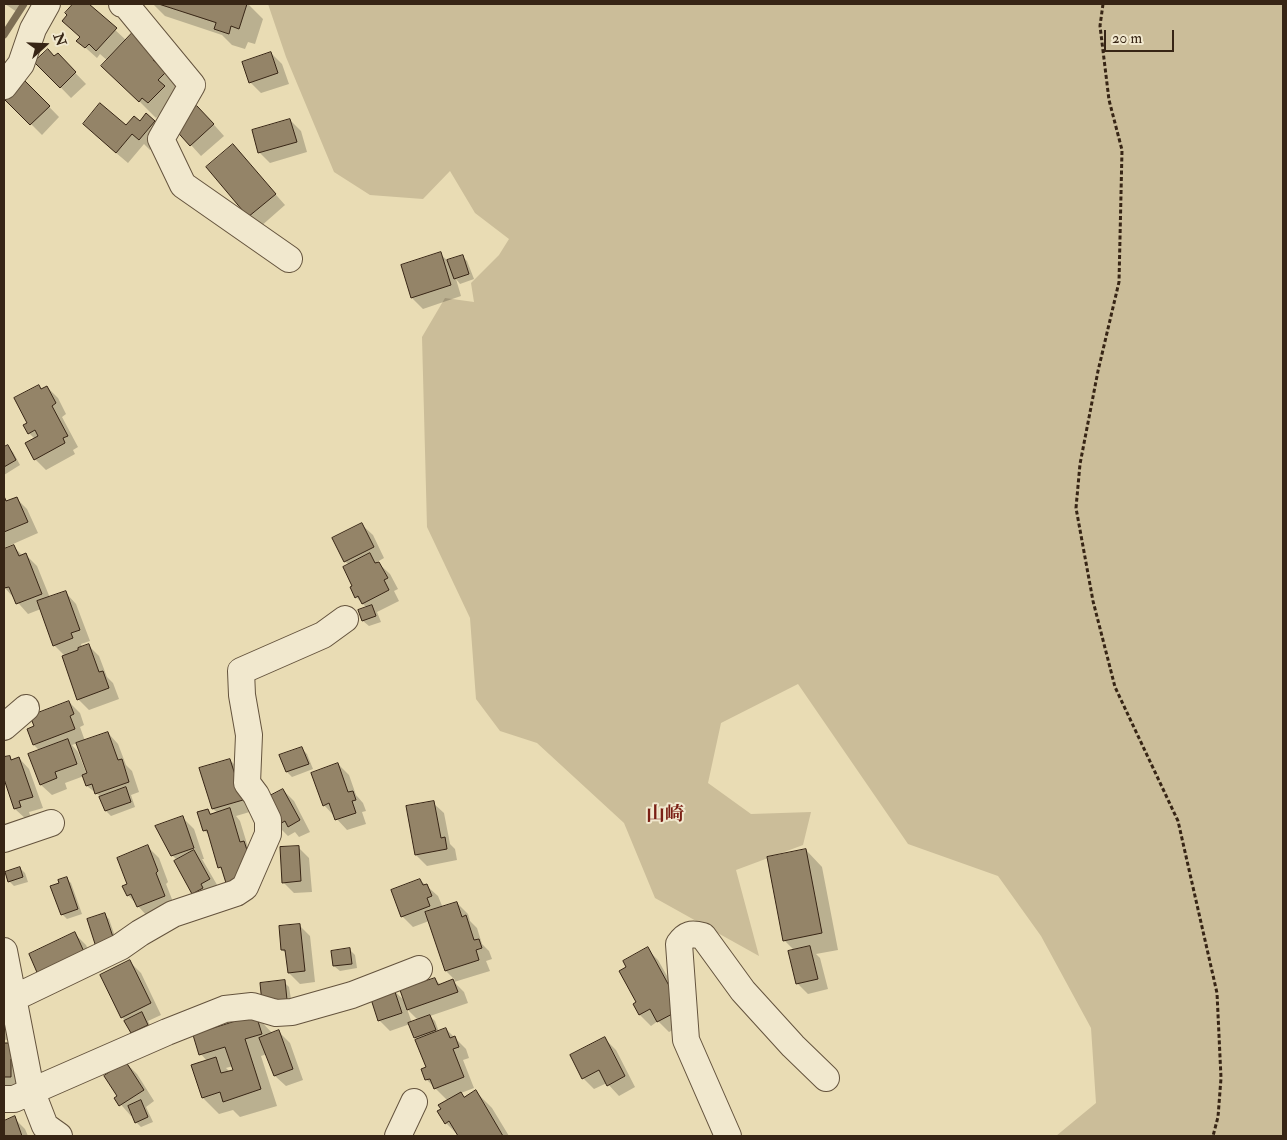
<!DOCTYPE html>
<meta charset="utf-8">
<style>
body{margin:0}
#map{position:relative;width:1287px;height:1140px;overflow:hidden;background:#e9dcb4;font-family:"IM FELL Double Pica",serif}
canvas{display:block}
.frame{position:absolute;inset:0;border:5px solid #372515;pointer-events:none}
.north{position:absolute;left:20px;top:20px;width:50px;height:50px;-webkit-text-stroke:4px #f1e8ce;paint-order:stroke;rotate:70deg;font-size:14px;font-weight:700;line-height:20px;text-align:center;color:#372515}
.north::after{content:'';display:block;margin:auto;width:18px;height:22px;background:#372515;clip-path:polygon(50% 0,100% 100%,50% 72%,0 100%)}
.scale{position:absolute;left:1104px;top:30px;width:70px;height:22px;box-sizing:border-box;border:2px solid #372515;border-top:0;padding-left:6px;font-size:15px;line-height:18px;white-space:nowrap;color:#372515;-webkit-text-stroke:4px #f1e8ce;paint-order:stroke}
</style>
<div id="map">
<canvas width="1287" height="1140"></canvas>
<div class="frame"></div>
<div class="north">N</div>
<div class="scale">20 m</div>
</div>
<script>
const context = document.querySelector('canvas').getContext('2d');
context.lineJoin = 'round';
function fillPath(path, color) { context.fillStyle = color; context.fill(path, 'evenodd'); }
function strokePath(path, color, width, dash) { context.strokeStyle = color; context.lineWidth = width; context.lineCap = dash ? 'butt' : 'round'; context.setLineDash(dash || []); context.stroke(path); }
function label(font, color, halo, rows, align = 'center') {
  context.font = font + ' "IM FELL Double Pica","Noto Serif JP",serif'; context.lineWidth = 4; context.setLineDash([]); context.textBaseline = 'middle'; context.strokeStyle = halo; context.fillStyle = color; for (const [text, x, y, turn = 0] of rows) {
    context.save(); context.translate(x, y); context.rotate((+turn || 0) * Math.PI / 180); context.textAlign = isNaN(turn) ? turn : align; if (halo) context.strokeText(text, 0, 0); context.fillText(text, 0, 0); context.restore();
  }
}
const green = new Path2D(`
 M268,4H1283V1136H1056L1096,1103L1091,1028L1041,936L998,876L908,844L798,684L721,723L708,783L751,814L811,812L803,845L736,870L759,956L655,898L624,823L537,743L500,731L476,699L470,618L427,527L422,337L445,298L474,302L471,283L499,255L509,239L475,213L450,171L423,199L370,195L334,172L286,57Z`);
const shadow = new Path2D(`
 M4,4H22L17,12L5,4L4,7Z
 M75,4H87L127,41L135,32L181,89L165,119L160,114L156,118L120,82L108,61L100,54L97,58L78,41L81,38L67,13Z
 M153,4H248L263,19L255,44L248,42L245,49L232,45L222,35L165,16Z
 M271,53L282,64L289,84L261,93L250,82Z
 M58,55L86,84L71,98L36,62L55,58Z
 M25,82L59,117L42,135L7,100Z
 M147,115L165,133L150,150L144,144L128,163L95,135L140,123Z
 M208,118L224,136L201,156L191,145Z
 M290,120L301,131L307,152L270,163L259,152Z
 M233,146L285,205L260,227L249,216Z
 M440,254L448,261L462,256L467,261L474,279L460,284L456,279L461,296L423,309L412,298L402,266Z
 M39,386L42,390L47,387L58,398L66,414L62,417L78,447L73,450L75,454L46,470L35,459V439L29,433V423Z
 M8,447L13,452L20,465L4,475V449Z
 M4,497L8,502L16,498L27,509L38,533L4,548Z
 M362,525L373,535L384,558L377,562L390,574L398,589L394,591L399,601L377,612L381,622L369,626L363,621L359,611L367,608L356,597L349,565L345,561Z
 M14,547L23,556L26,555L37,566L50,598L66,593L76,604L90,641L81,644L82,647L88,645L99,656L107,677L113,683L119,699L89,710L78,699L65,656L54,645L41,609L28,614L5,588L4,584V551Z
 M69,702L80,713L84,725L80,727L85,741L108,733L118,744L126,765L132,771L139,792L131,795L135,807L111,816L106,811L101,797L87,786L84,776L65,783L67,789L52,795L41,785L40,751L34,745L29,730ZM78,743L89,774L87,775L78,752L72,745Z
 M302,749L307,754L313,769L292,777L287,772Z
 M9,757L13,760L19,758L29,769L43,808L29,812L31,818L26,819L15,809L4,775V758Z
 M230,760L241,771L253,811L236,816L240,821L248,847L255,854L223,871L219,867L210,836L204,830L208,810L212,815L218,813L213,809Z
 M338,764L349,775L356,795L363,803L366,811L362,812L366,824L347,830L324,805Z
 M283,790L294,801L310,832L299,837L295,832L288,836L277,825Z
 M433,803L444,813L450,844L455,849L457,860L427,866L416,855Z
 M183,818L194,829L204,859H202L220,890L204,904L193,893L177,860L172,855Z
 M148,847L159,858L168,882L166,884L175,907L148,917L128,895L129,884Z
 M298,847L309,858L312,892L294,893L283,882Z
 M806,850L822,867L838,950L816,954L820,958L828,989L808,994L797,983L795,951L784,940Z
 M20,868L25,873L28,882L14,886L9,881Z
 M66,878L71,883L82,914L67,919L62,914L61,884Z
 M420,880L438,896L443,908L457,903L468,914L470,921L477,928L482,944L489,951L492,959L486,961L490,971L454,982L464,992L468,1003L430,1016L435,1021L439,1032L446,1029L466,1049L469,1058L463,1060L474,1088L461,1093L465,1098L475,1091L492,1108L509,1136H459L446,1123L442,1109L448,1101L427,1080L422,1069L427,1068L410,1024L390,1031L379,1020L393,990L405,1001L435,979L441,985L455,980L446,971L429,921L413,927L402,916ZM407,1009L418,1020L412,1023Z
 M104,914L109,919L118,945L97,946Z
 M299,925L310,936L315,982L300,984L289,973L287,954L282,950Z
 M75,934L86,945L96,967L51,987Z
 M647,949L658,960L683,1004L686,1023L669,1032L658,1021L651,1026L640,1015L635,1004L638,1002L628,967Z
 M350,950L355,955L357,968L340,971L334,966Z
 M130,962L141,973L161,1015L148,1021L152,1030L137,1038L122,1017Z
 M284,982L289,987L292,1005L269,1008Z
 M4,993L19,1039L4,1040Z
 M256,1016L273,1034L279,1032L290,1043L303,1080L286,1086L275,1076L267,1054L261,1056L277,1106L240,1117L233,1110L219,1114L203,1098L207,1061L201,1054ZM233,1066L235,1071L230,1072L226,1068Z
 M605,1039L616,1050L635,1087L619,1096L607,1083L594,1089L583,1078L572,1056Z
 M4,1044H16L21,1087H4Z
 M126,1063L137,1074L154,1101L146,1107L153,1122L141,1127L136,1122L133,1115L131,1116L116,1099L119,1096Z
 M14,1118L25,1129L28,1136H4V1122Z`);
const stream = new Path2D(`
 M4,35L24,4`);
const building = new Path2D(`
 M73,4H89L117,28L96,51L89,44L85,48L76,41L80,37L62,21L67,15L65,13Z
 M159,4H247L239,29L231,26L229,34L214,29L216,23Z
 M135,30L159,53L153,60L166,72L158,80L165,86L148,103L142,98L139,102L101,66Z
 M48,49L54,56L58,53L76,72L60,88L34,62Z
 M271,52L278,73L249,83L242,62Z
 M25,81L50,106L30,125L5,100Z
 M100,103L126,125L134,116L140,121L146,113L155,121L139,140L132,134L116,153L83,124Z
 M197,106L214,124L190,146L173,127Z
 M290,119L297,142L258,153L252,130Z
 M233,144L276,194L248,217L206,167Z
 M441,252L451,285L411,298L401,265Z
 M463,255L469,274L454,279L447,260Z
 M39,385L41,389L47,386L56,403L52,406L68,436L63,438L65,443L34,460L25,443L38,436L35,430L28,434L23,425L27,423L14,398Z
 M8,445L16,460L4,467V447Z
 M4,496L6,501L17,497L28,522L4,532Z
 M362,523L374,547L344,562L332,538Z
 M14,545L19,556L26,553L42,594L16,604L9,587L4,588V549Z
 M370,553L375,563L379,562L388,578L384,580L389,590L362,604L358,596L355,598L350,587L352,586L343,567Z
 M66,591L80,630L71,633L73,638L53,646L37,601Z
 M372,605L376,616L362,621L358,610Z
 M89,644L99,672L103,671L109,688L77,700L62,656L78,650V648Z
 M69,701L74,714L70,716L75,729L33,745L27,729L34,726L30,716Z
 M108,732L118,760L122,759L129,782L95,794L92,784L86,786L82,775L87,773L76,743Z
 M68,739L77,764L55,772L57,778L40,785L28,754Z
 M302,747L309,764L286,772L279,755Z
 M10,756L11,760L19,757L33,797L19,801L21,807L14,809L4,779V757Z
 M230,759L243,800L212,809L199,768Z
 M338,763L348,792L353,791L356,800L352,801L356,813L335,820L329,803L323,806L311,773Z
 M126,787L131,802L105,811L99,797Z
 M283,789L300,820L288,827L285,821L276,826L262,800Z
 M434,801L441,838L445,837L447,849L415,855L406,806Z
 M230,808L240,842L244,841L249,856L243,878L226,883L221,867L218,868L207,830L203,831L197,812L208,809L210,814Z
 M183,816L194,848L171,856L155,826Z
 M148,845L158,871L156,873L165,896L137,907L131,894L127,896L122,886L127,884L117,858Z
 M299,846L301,881L282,883L280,847Z
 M806,849L822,933L783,941L767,857Z
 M194,850L210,879L201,884L203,888L192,894L174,861Z
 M20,867L23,877L8,882L5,872Z
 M67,877L78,909L61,915L50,886L59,883L58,880Z
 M420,879L423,885L427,884L432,896L427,898L430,906L401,917L391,890Z
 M457,902L462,917L466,915L474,940L479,939L482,948L476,950L479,960L445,971L425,912Z
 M105,913L114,940L96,947L87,919Z
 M300,924L305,971L288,973L285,950H281L279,926Z
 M75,932L86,956L39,977L29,954Z
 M810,946L818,979L796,984L788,951Z
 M648,947L673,993L676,1012L657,1022L650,1009L639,1015L633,1004L636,1002L619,971L626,967L623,961Z
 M350,948L352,964L333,966L331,951Z
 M130,960L151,1003L121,1018L100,975Z
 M435,978L438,985L453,979L458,992L407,1010L400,990Z
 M285,980L287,1000L262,1003L260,983Z
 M394,989L402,1013L378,1021L370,996Z
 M142,1012L148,1025L131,1033L124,1021Z
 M256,1015L262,1034L245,1039L261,1089L223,1102L220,1092L202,1098L191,1065L216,1057L221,1073L233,1070L225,1047L199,1055L193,1035Z
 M430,1015L436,1030L414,1038L408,1023Z
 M446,1028L450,1038L455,1036L459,1047L453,1049L464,1077L434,1089L430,1079L425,1080L421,1069L426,1067L415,1040Z
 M279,1030L293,1069L274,1076L259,1038Z
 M605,1037L625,1076L607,1086L599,1070L582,1079L570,1055Z
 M4,1043H16V1059H11V1077H4Z
 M126,1062L144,1090L119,1106L114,1098L117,1096L104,1076Z
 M476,1090L503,1136H458L449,1121L445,1124L437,1111L441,1109L438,1105L461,1092L464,1097Z
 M141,1100L148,1117L135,1123L128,1106Z
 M15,1116L22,1136H4V1121Z`);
const path = new Path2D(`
 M1103,4L1100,26L1109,100L1122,150L1119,282L1098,371L1080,464L1076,508L1093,601L1115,687L1178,821L1217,993L1221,1078L1218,1117L1213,1136`);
const minor = new Path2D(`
 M122,4L126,5L192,85L161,139L183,185L289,259
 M4,86L21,64L33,29L47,4
 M4,727L26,708
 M4,839L51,823
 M4,951L31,1090L45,1126L59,1136
 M14,998L120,947L140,933L173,914L236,893L245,887L268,834V820L256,795L247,783L249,735L242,695L241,671L323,635L345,619
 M4,1099H14L167,1032L225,1009L252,1006L276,1013L292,1012L352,995L419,969
 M398,1136L414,1102
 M728,1136L686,1040L679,944C686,934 691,933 703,936L743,991L793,1046L826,1078`);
const neighbourhoodNames = [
 ["山崎",665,816]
];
fillPath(green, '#cbbd99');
fillPath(shadow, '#0003');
strokePath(stream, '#7d6e54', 7);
fillPath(building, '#948468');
strokePath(building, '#372515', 1);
strokePath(minor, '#64533d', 28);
strokePath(path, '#372515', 3, [4, 2.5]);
strokePath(minor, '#f1e8ce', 26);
label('bold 19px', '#7a1f14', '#f1e8ce', neighbourhoodNames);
</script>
